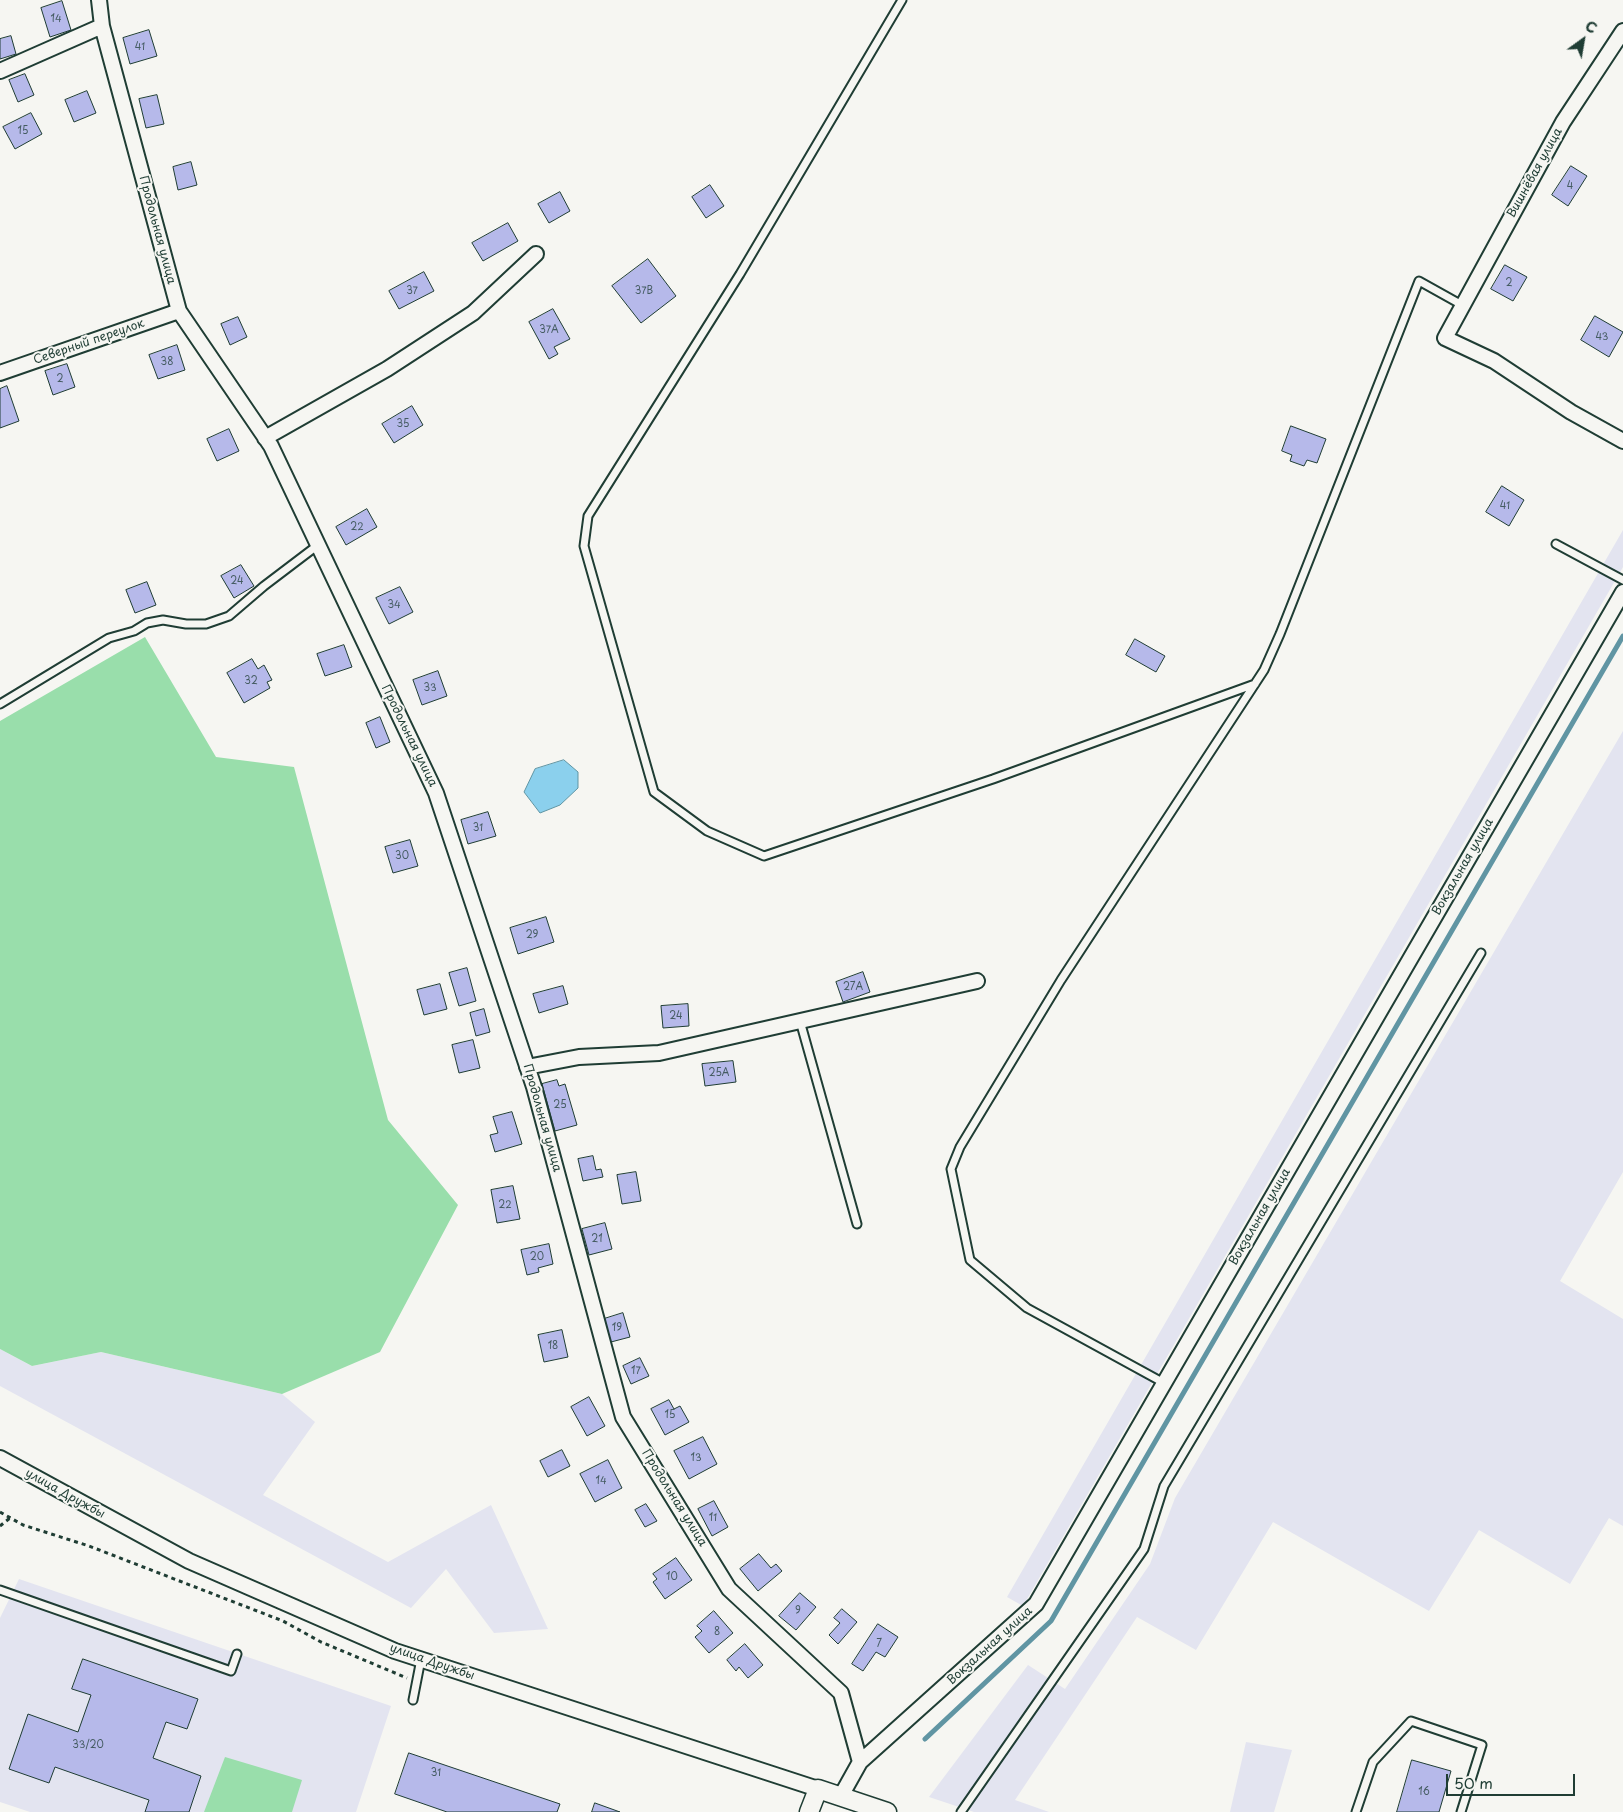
<!DOCTYPE html>
<meta charset="utf-8">
<style>
body{margin:0}
#map{position:relative;width:1623px;height:1812px;overflow:hidden;background:#f6f6f2;font-family:"Playpen Sans",sans-serif}
canvas{display:block}
.north{position:absolute;left:1558px;top:15px;width:50px;height:50px;-webkit-text-stroke:4px #f6f6f2;paint-order:stroke;rotate:32deg;font-size:14px;font-weight:700;line-height:20px;text-align:center;color:#1f3d34}
.north::after{content:'';display:block;margin:auto;width:18px;height:22px;background:#1f3d34;clip-path:polygon(50% 0,100% 100%,50% 72%,0 100%)}
.scale{position:absolute;left:1446px;top:1774px;width:129px;height:22px;box-sizing:border-box;border:2px solid #1f3d34;border-top:0;padding-left:6px;font-size:15px;line-height:18px;white-space:nowrap;color:#1f3d34;-webkit-text-stroke:4px #f6f6f2;paint-order:stroke}
</style>
<div id="map">
<canvas width="1623" height="1812"></canvas>
<div class="north">С</div>
<div class="scale">50 m</div>
</div>
<script>
const context = document.querySelector('canvas').getContext('2d');
context.lineJoin = 'round';
function fillPath(path, color) { context.fillStyle = color; context.fill(path, 'evenodd'); }
function strokePath(path, color, width, dash) { context.strokeStyle = color; context.lineWidth = width; context.lineCap = dash ? 'butt' : 'round'; context.setLineDash(dash || []); context.stroke(path); }
function label(font, color, halo, rows, align = 'center') {
  context.font = font + ' "Playpen Sans",sans-serif'; context.lineWidth = 4; context.setLineDash([]); context.textBaseline = 'middle'; context.strokeStyle = halo; context.fillStyle = color; for (const [text, x, y, turn = 0] of rows) {
    context.save(); context.translate(x, y); context.rotate((+turn || 0) * Math.PI / 180); context.textAlign = isNaN(turn) ? turn : align; if (halo) context.strokeText(text, 0, 0); context.fillText(text, 0, 0); context.restore();
  }
}
const built = new Path2D(`
 M1623,530V567L1023,1606L1007,1597Z
 M1623,731V1172L1560,1281L1623,1319V1526L1609,1518L1570,1584L1479,1530L1429,1611L1273,1522L1196,1650L1137,1617L1015,1800L1049,1812H974L929,1797L1028,1665L1065,1689L1150,1564L1175,1498Z
 M0,1349L32,1366L101,1352L282,1394L315,1422L263,1495L388,1562L491,1505L548,1629L494,1633L446,1569L411,1608L0,1386Z
 M19,1579L391,1706L356,1812H30L0,1802V1618Z
 M1246,1742L1292,1750L1274,1812H1230Z`);
const green = new Path2D(`
 M145,637L216,757L294,767L388,1120L458,1205L380,1352L282,1394L101,1352L32,1366L0,1349V721Z
 M225,1757L302,1780L292,1812H204Z`);
const water = new Path2D(`
 M564,760L578,772V788L560,805L540,813L524,792L535,769Z`);
const stream = new Path2D(`
 M925,1739L1051,1621L1623,636`);
const building = new Path2D(`
 M62,1L71,30L50,37L41,8Z
 M149,30L157,56L130,64L123,38Z
 M11,36L16,54L0,59V39Z
 M25,74L34,95L18,102L9,80Z
 M87,91L96,113L74,122L65,100Z
 M157,95L164,124L146,128L139,99Z
 M31,113L42,134L15,149L3,127Z
 M191,162L197,185L178,190L173,167Z
 M1571,166L1587,176L1568,206L1552,195Z
 M710,185L724,206L706,218L692,197Z
 M560,192L570,211L549,223L538,204Z
 M508,223L518,241L483,261L472,243Z
 M648,259L676,296L641,323L612,286Z
 M1505,265L1527,277L1513,301L1491,289Z
 M424,272L434,291L399,309L389,291Z
 M553,309L570,339L554,347L558,354L549,359L529,322Z
 M1595,316L1623,332L1609,357L1581,340Z
 M238,317L247,337L230,345L221,324Z
 M177,345L185,370L158,379L149,355Z
 M67,364L75,387L53,395L45,371Z
 M7,386L19,421L0,428V389Z
 M412,406L423,425L394,443L382,424Z
 M1291,426L1326,439L1317,463L1307,460L1304,466L1290,461L1292,455L1282,451Z
 M229,429L239,451L217,461L207,439Z
 M1502,486L1524,500L1509,526L1486,512Z
 M367,509L377,527L346,545L336,527Z
 M241,565L254,586L234,598L221,576Z
 M147,582L156,605L135,613L126,590Z
 M400,587L413,612L389,624L376,598Z
 M1135,639L1165,656L1156,672L1126,655Z
 M344,645L352,667L325,676L317,654Z
 M252,659L258,669L264,665L272,680L267,682L270,688L244,703L227,673Z
 M438,671L447,696L422,705L413,680Z
 M380,717L390,742L376,748L366,723Z
 M488,812L496,836L468,844L461,820Z
 M410,840L418,866L393,873L385,847Z
 M546,917L554,942L518,954L510,928Z
 M467,968L476,1001L459,1006L449,973Z
 M863,972L870,992L843,1002L836,982Z
 M440,984L447,1009L424,1015L417,990Z
 M563,986L568,1004L539,1013L533,994Z
 M688,1004L689,1026L663,1028L661,1006Z
 M484,1009L490,1032L476,1036L470,1013Z
 M473,1040L480,1068L459,1073L452,1045Z
 M733,1061L736,1082L705,1086L702,1064Z
 M557,1080L559,1086L565,1084L577,1125L555,1131L542,1084Z
 M512,1112L522,1144L495,1152L490,1135L498,1133L493,1117Z
 M593,1156L596,1170L601,1169L603,1177L583,1181L578,1159Z
 M636,1172L641,1201L622,1204L617,1175Z
 M513,1186L520,1219L497,1223L491,1190Z
 M605,1223L612,1249L589,1255L582,1229Z
 M549,1244L553,1264L538,1268L539,1272L527,1275L521,1250Z
 M623,1313L630,1337L611,1342L604,1319Z
 M562,1330L568,1357L544,1362L538,1335Z
 M640,1358L649,1376L631,1384L623,1366Z
 M589,1397L605,1426L587,1436L571,1407Z
 M669,1400L674,1409L680,1406L689,1422L665,1435L651,1409Z
 M703,1437L717,1464L689,1479L674,1451Z
 M562,1450L570,1466L548,1477L540,1461Z
 M608,1460L622,1488L595,1502L580,1474Z
 M714,1501L728,1527L712,1536L698,1509Z
 M646,1504L657,1521L645,1527L635,1510Z
 M759,1554L771,1568L776,1564L782,1571L758,1591L740,1569Z
 M676,1558L692,1580L665,1599L653,1582L657,1579L653,1574Z
 M800,1593L816,1607L796,1630L779,1616Z
 M842,1609L857,1622L838,1644L829,1635L840,1623L834,1618Z
 M714,1611L733,1633L709,1653L695,1637L702,1631L697,1626Z
 M878,1624L898,1637L885,1657L876,1652L863,1671L852,1664Z
 M745,1644L763,1665L748,1678L739,1667L736,1671L727,1660Z
 M83,1659L198,1699L187,1729L166,1722L153,1758L201,1776L189,1812H145L149,1800L55,1767L49,1783L9,1769L28,1714L78,1732L91,1695L72,1689Z
 M409,1753L560,1804L557,1812H447L395,1794Z
 M1412,1760L1451,1771L1439,1812H1397Z
 M595,1803L620,1812H592Z`);
const path = new Path2D(`
 M0,1512L23,1525L89,1546L283,1621L321,1642L407,1678
 M0,1526L10,1518`);
const service = new Path2D(`
 M902,0L740,274L588,516L584,546L654,792L707,831L764,856L993,779L1255,684
 M1556,544L1623,580
 M0,704L109,638L134,631L147,623L163,620L186,624H206L229,616L264,586L318,545
 M800,1021L857,1224
 M1164,1383L1027,1308L970,1260L951,1169L960,1147L1061,980L1264,670L1280,634L1419,281L1462,305
 M0,1590L231,1671L237,1654
 M413,1700L421,1659
 M961,1812L1144,1549L1164,1486L1481,953
 M1356,1812L1373,1762L1411,1721L1482,1745L1461,1812`);
const minor = new Path2D(`
 M99,0L102,26L179,311L271,446L436,793L534,1087L623,1417L729,1589L841,1693L860,1762
 M1623,31L1563,122L1445,338L1494,361L1571,412L1623,441
 M0,71L102,26
 M0,373L179,311
 M265,438L387,369L473,313L536,254
 M527,1067L579,1057L659,1053L977,981
 M0,1458L189,1561L395,1651L818,1789
 M841,1796L860,1762L1036,1604L1623,592`);
const tertiary = new Path2D(`
 M809,1812L818,1789L887,1812`);
const numberNames = [
 ["14",56,19],
 ["41",140,47],
 ["15",23,131],
 ["4",1570,186],
 ["2",1509,283],
 ["37",412,291],
 ["37В",644,291],
 ["37А",549,330],
 ["43",1602,337],
 ["38",167,362],
 ["2",60,379],
 ["35",403,424],
 ["41",1505,506],
 ["22",357,527],
 ["24",237,581],
 ["34",394,605],
 ["32",251,681],
 ["33",430,688],
 ["31",478,828],
 ["30",402,856],
 ["29",532,935],
 ["27А",853,987],
 ["24",676,1016],
 ["25А",719,1073],
 ["25",560,1105],
 ["22",505,1205],
 ["21",597,1239],
 ["20",537,1257],
 ["19",617,1328],
 ["18",553,1346],
 ["17",636,1371],
 ["15",670,1415],
 ["13",696,1458],
 ["14",601,1481],
 ["11",713,1518],
 ["10",672,1577],
 ["9",798,1611],
 ["8",717,1632],
 ["7",879,1644],
 ["33/20",88,1745],
 ["31",436,1773],
 ["16",1424,1792]
];
const streetNames = [
 ["Вишнёвая улица",1535,173,-61],
 ["Продольная улица",157,230,75],
 ["Северный переулок",89,342,-19],
 ["Продольная улица",409,736,64],
 ["Вокзальная улица",1463,867,-60],
 ["Продольная улица",542,1118,74],
 ["Вокзальная улица",1260,1217,-60],
 ["улица Дружбы",65,1494,29],
 ["Продольная улица",674,1498,58],
 ["Вокзальная улица",990,1646,-42],
 ["улица Дружбы",432,1662,19]
];
fillPath(built, '#e3e4f0');
fillPath(green, '#99deab');
fillPath(water, '#8bd0ed');
strokePath(water, '#6095a3', 1);
strokePath(stream, '#6095a3', 5);
fillPath(building, '#b6b9ea');
strokePath(building, '#1f3d34', 1);
strokePath(service, '#1f3d34', 11);
strokePath(minor, '#1f3d34', 18);
strokePath(tertiary, '#1f3d34', 21);
strokePath(path, '#1f3d34', 3, [4, 4]);
strokePath(service, '#f6f6f2', 7);
strokePath(minor, '#f6f6f2', 14);
strokePath(tertiary, '#f6f6f2', 18);
label('10px', '#455c62', null, numberNames);
label('12px', '#1f3d34', '#f6f6f2', streetNames);
</script>
